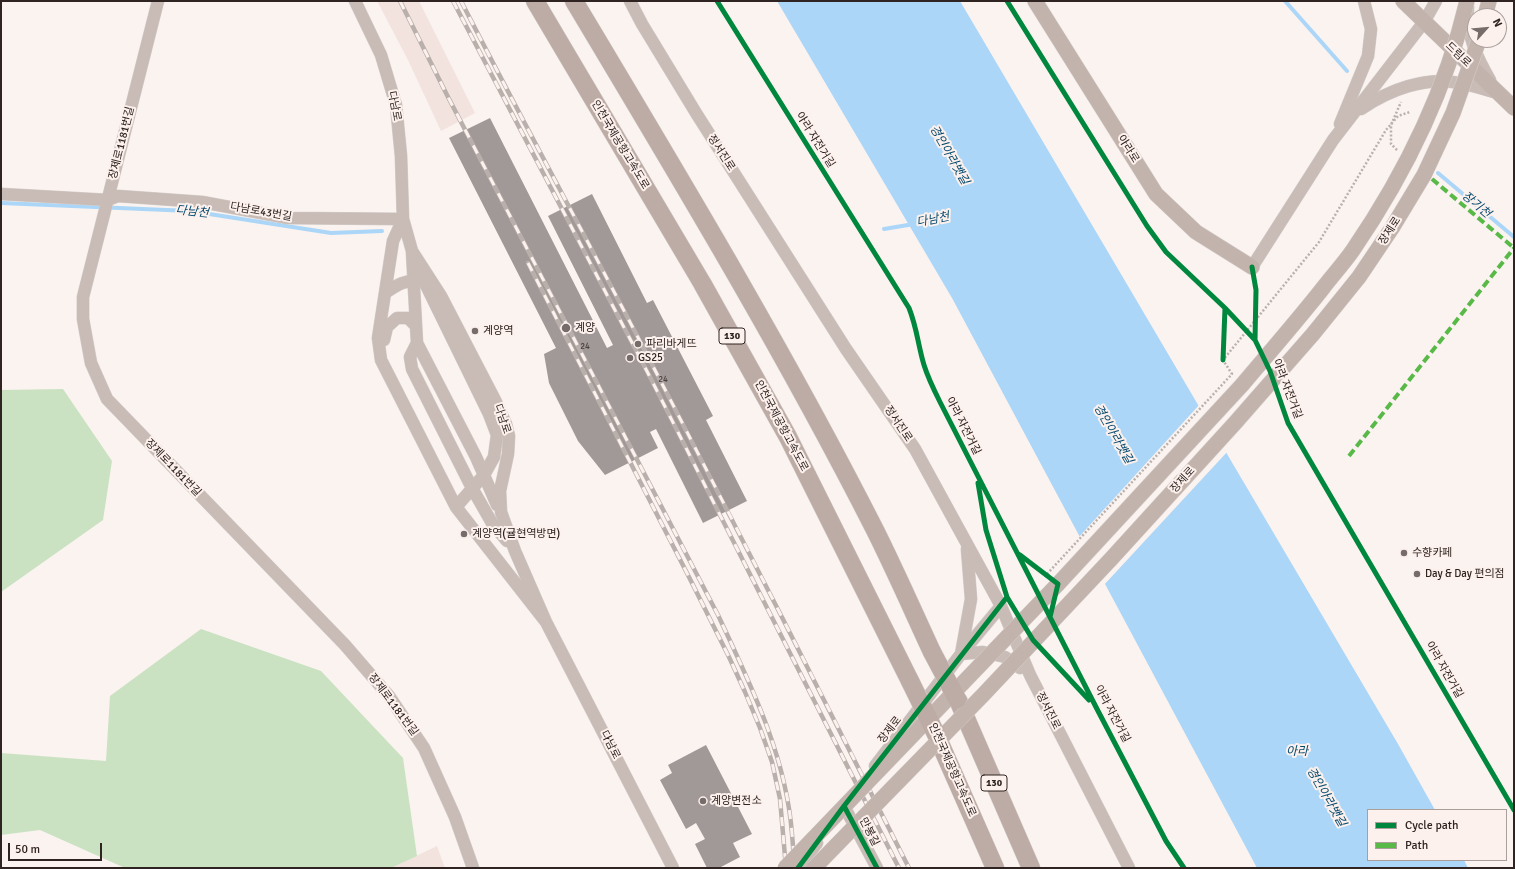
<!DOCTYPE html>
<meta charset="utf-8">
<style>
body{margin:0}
#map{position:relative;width:1515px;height:869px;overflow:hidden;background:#faf3f0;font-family:Signika,sans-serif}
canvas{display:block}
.frame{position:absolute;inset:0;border:2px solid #2f2421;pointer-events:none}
.legend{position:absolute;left:1367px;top:809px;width:140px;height:52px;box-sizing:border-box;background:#fdf1ed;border:1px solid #ab9f9b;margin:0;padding:5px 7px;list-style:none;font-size:12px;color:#2f2421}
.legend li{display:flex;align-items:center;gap:8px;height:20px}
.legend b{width:20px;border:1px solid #ab9f9b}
.north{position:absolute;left:1467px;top:8px;width:40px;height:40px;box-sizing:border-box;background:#fdf1ed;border:1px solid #ab9f9b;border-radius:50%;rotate:63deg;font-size:11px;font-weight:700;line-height:16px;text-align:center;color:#2f2421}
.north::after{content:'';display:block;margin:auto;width:14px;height:18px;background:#766c69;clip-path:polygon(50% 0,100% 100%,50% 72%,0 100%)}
.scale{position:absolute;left:8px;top:843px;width:94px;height:18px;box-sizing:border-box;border:2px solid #2f2421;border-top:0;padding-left:5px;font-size:12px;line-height:14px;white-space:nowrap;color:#2f2421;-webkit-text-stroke:3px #fdf1ed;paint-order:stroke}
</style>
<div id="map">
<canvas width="1515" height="869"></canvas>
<div class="frame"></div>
<ul class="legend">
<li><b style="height:5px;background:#00873e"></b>Cycle path</li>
<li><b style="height:5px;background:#58b947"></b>Path</li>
</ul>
<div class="north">N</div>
<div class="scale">50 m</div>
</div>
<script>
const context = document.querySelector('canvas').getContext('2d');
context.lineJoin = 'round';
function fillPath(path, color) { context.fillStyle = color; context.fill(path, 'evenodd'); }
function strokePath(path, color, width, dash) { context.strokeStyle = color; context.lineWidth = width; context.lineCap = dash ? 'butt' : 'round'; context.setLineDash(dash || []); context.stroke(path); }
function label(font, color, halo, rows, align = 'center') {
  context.font = font + ' Signika,"Noto Sans KR",sans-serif'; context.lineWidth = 4; context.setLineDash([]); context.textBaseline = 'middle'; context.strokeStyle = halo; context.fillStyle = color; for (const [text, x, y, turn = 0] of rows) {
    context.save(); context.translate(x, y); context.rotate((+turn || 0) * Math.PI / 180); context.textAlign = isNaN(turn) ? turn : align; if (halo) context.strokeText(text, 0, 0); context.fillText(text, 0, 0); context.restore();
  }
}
const built = new Path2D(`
 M377,1H419L475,113L441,131L408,60Z
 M437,846L445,868H391Z`);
const green = new Path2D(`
 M63,389L112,461L103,520L1,592V390Z
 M201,629L321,671L403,758L417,856L391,868H125L40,830L1,835V753L106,761L110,696Z`);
const water = new Path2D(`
 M777,1H960L1398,744L1435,810H1368V860H1464L1468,868H1257L952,298Z`);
const pier = new Path2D(`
 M1200,404L1228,451L1103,586L1078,538Z`);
const stream = new Path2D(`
 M1285,1L1347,71
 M1438,173L1514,237
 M1,203L190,211L331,233L382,231
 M884,229L914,224`);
const building = new Path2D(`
 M490,118L607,348L613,345L548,216L592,194L647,303L653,300L713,416L706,420L747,501L703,523L656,429L650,432L658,448L605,475L578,441L549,383L544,354L556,348L449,138Z
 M706,745L752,834L733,843L740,857L719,868H707L695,844L705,839L696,823L686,829L660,780L672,773L668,765Z`);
const path = new Path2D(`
 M1397,150L1391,144V125L1401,102`);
const minor = new Path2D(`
 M158,1L83,297V319L91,363L107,399L345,645L389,696L424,748L455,817L473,868
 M355,1L381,55L396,105L401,156L403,219L414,258
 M630,1L642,24L696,113L846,349L915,449L1001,606L1030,675L1129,868
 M1468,7C1466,34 1477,58 1490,80
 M1361,109C1389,90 1425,76 1460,83C1473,85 1485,90 1498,93
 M1340,124L1368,56L1371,29L1364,1
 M1,194L108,200L118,196L202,202L288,218L403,219L393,241L378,338L381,360L456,507L546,622
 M412,251L441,296L495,400L506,424L509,436L508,454L500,491L501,512L515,551L546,622L673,868
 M412,252L417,343L476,457L497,505
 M1252,267L1333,140L1424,22L1436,1
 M422,277L489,414L497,435L494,457L484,475L456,507
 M385,293C397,285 406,279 420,281
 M384,340L387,327L397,318H408L416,326
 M417,343L410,357L412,369L472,488L492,523L507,541
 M967,549L971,599L961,654L983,652L1005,657L1020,668
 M875,766L961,654L1001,606
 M844,806L877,868
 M798,868L817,843`);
const major = new Path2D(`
 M1035,1L1156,194L1196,232L1252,267
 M1403,1L1514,108
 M1485,16L1489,1
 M1058,584L1242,385`);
const highway = new Path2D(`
 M535,1L702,283L788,437L910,681
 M574,1C678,175 783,349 875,530C895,570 913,611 932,652
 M958,700L1031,868
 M935,732L995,868`);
const rail = new Path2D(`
 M400,1L448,97L718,615C751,686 786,755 792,834C793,845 794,857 794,868
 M453,1L650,377L899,868
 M461,1C525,126 593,250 657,374C742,538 826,703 909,868
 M528,263L689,577L729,657L745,692L760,728L772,762L780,799L786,868`);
const pathBridge = new Path2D(`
 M1047,574L1232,374L1223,360L1319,242L1386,130L1398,116L1410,112`);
const majorBridge = new Path2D(`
 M1242,385C1269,353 1297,321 1323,288C1333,275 1344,263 1353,250C1405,174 1446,90 1467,1
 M785,868L1058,584
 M814,868L983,695L1111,559L1235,423L1313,334L1359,277L1392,228L1424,175L1453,113L1479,40`);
const highwayBridge = new Path2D(`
 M932,652L957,699
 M910,681L935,732`);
const quiet = new Path2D(`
 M1432,179L1514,248
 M1349,456L1514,248`);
const cycleway = new Path2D(`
 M717,1L909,308C917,328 918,345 924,365C928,378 934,390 940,402L1097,709L1166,841L1184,868
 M1007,1L1147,226L1166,252L1225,308L1255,340L1270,371L1288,423L1514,810
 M1252,267L1256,290L1255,340
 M1223,360L1225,308
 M978,483L986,530L1007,597L1033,640L1089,700
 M1020,555L1058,584L1050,617
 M844,806L877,868
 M798,868L844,806L1007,597`);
const markers = [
 [566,328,5,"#766c69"],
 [475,331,4,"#766c69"],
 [638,344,4,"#766c69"],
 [630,358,4,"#766c69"],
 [464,534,4,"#766c69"],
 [1404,553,4,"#766c69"],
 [1417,574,4,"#766c69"],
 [703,801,4,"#766c69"]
];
const numberNames = [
 ["24",585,347],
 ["24",663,380]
];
const shields = [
 [732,336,26],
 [994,783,26]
];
const shieldNames = [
 ["130",732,336],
 ["130",994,783]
];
const streetNames = [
 ["드림로",1458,55,44],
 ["다남로",394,106,79],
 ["아라 자전거길",815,140,58],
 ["장제로1181번길",122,143,-76],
 ["인천국제공항고속도로",620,145,59],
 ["아라로",1128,149,58],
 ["정서진로",721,153,57],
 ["다남로43번길",261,212,10],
 ["장제로",1390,231,-57],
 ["아라 자전거길",1287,389,69],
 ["다남로",502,419,71],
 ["정서진로",898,424,56],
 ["인천국제공항고속도로",781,426,62],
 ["아라 자전거길",963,426,63],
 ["장제로1181번길",173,468,46],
 ["장제로",1183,480,-48],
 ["아라 자전거길",1444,670,60],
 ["장제로1181번길",393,705,53],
 ["정서진로",1048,711,63],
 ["아라 자전거길",1112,714,62],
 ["장제로",890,730,-52],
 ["다남로",610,745,63],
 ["인천국제공항고속도로",952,770,66],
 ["만봉길",869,832,63]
];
const poiNames = [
 ["계양",575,328],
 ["계양역",483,331],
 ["파리바게뜨",646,344],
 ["GS25",638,358],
 ["계양역(귤현역방면)",472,534],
 ["수향카페",1412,553],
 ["Day & Day 편의점",1425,574],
 ["계양변전소",711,801]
];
const waterNames = [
 ["경인아라뱃길",949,155,60],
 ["장기천",1476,205,40],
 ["다남천",192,212,6],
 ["다남천",933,220,-11],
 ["경인아라뱃길",1113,434,60],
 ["아라",1297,752],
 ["경인아라뱃길",1326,797,60]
];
fillPath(built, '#f3e3de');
fillPath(green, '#cae2c1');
fillPath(water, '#acd6f7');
fillPath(pier, '#faf3f0');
strokePath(stream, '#acd6f7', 4);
fillPath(building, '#a19997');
strokePath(minor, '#d5cfcc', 13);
strokePath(major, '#d5cfcc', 16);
strokePath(highway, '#d5cfcc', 19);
strokePath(path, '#bab1ad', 2.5, [2, 2]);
strokePath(minor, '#c9bcb6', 12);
strokePath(major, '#c3b3ad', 15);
strokePath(highway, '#bdaca5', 18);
strokePath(rail, '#b9b0ac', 4.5);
strokePath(rail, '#fdf1ed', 3, [9]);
strokePath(majorBridge, '#d5cfcc', 16, []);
strokePath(highwayBridge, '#d5cfcc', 19, []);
strokePath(pathBridge, '#bab1ad', 2.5, [2, 2]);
strokePath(majorBridge, '#c3b3ad', 15);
strokePath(highwayBridge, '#bdaca5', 18);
strokePath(quiet, '#58b947', 4, [8, 4]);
strokePath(cycleway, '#00873e', 5);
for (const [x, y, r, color] of markers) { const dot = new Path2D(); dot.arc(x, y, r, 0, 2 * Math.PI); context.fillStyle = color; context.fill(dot); strokePath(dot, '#fdf1ed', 1.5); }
label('9px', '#4c413e', null, numberNames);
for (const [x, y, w] of shields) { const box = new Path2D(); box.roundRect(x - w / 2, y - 8, w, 16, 3); context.fillStyle = '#fdf1ed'; context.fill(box); strokePath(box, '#2f2421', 1); }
label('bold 10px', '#2f2421', null, shieldNames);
label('11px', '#2f2421', '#fdf1ed', streetNames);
label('11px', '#2f2421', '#fdf1ed', poiNames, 'left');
label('italic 12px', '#03496f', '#fdf1ed', waterNames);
</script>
